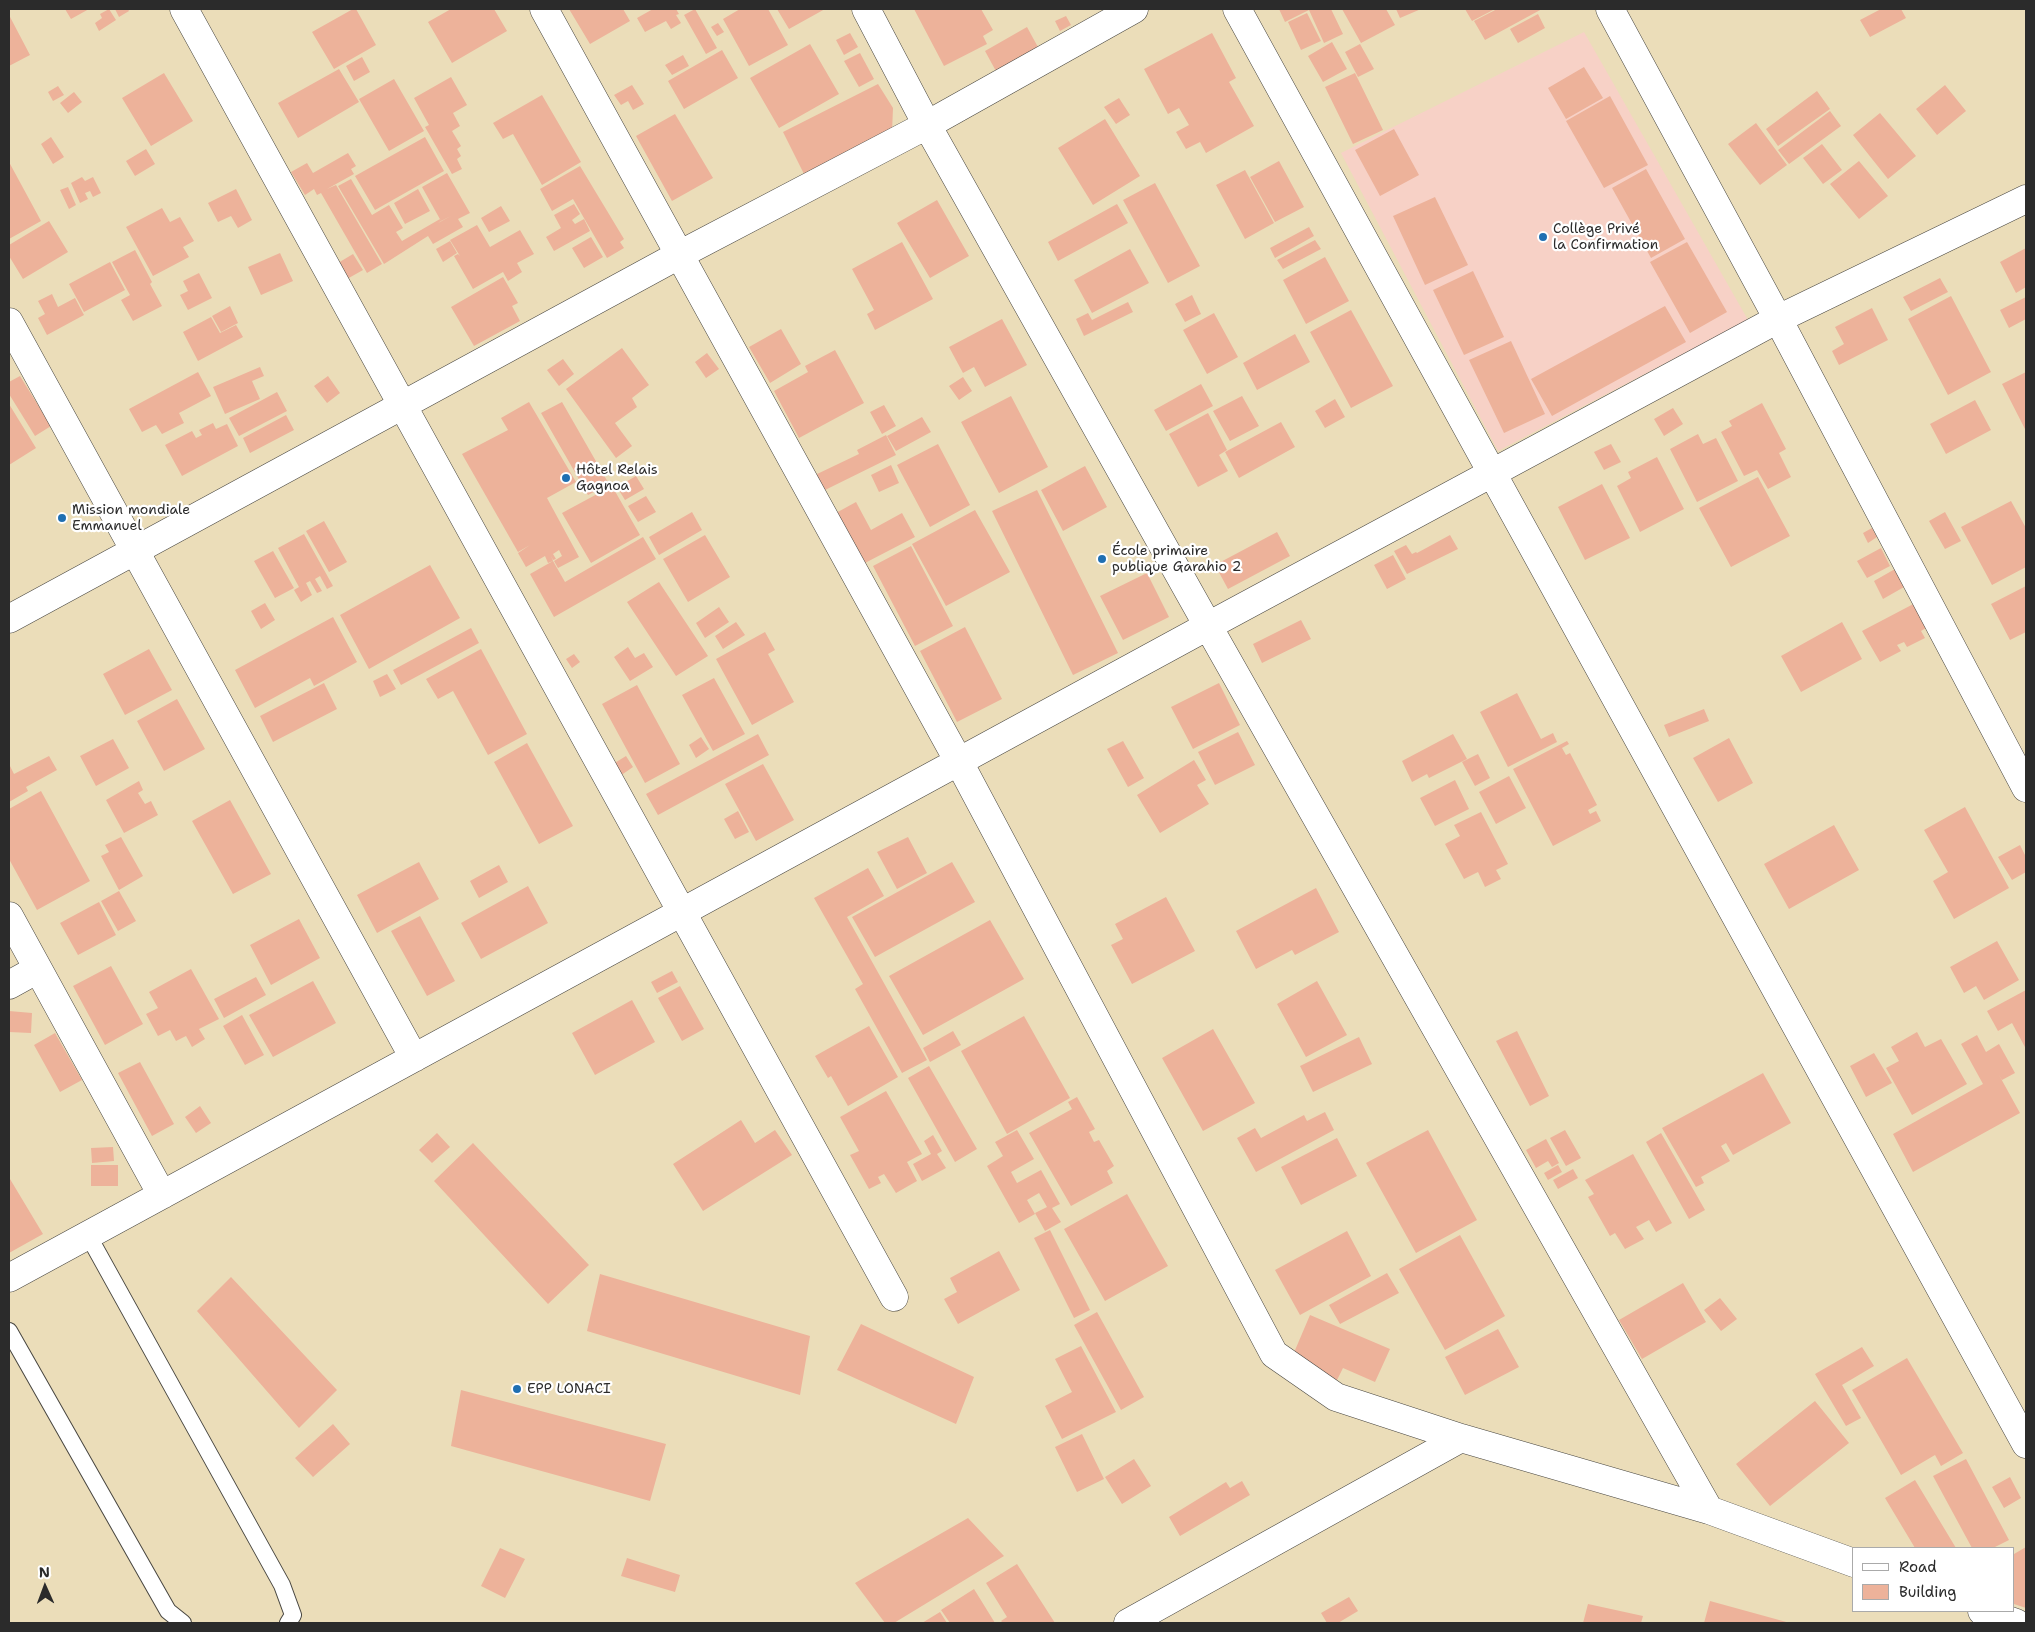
<!DOCTYPE html>
<meta charset="utf-8">
<style>
body{margin:0}
#map{position:relative;width:2035px;height:1632px;overflow:hidden;background:#ebddb9;font-family:"Shantell Sans",sans-serif}
canvas{display:block}
.frame{position:absolute;inset:0;border:10px solid #2b2b2b;pointer-events:none}
.legend{position:absolute;left:1852px;top:1547px;width:162px;height:65px;box-sizing:border-box;background:#fff;border:1px solid #aaa;margin:0;padding:6px 9px;list-style:none;font-size:15px;color:#2b2b2b}
.legend li{display:flex;align-items:center;gap:10px;height:25px}
.legend b{width:25px;border:1px solid #aaa}
.north{position:absolute;left:20px;top:1562px;width:50px;height:50px;-webkit-text-stroke:4px #fff;paint-order:stroke;rotate:358deg;font-size:14px;font-weight:700;line-height:20px;text-align:center;color:#2b2b2b}
.north::after{content:'';display:block;margin:auto;width:18px;height:22px;background:#2b2b2b;clip-path:polygon(50% 0,100% 100%,50% 72%,0 100%)}
</style>
<div id="map">
<canvas width="2035" height="1632"></canvas>
<div class="frame"></div>
<ul class="legend">
<li><b style="height:6px;background:#fff"></b>Road</li>
<li><b style="height:14px;background:#edb29a"></b>Building</li>
</ul>
<div class="north">N</div>
</div>
<script>
const context = document.querySelector('canvas').getContext('2d');
context.lineJoin = 'round';
function fillPath(path, color) { context.fillStyle = color; context.fill(path, 'evenodd'); }
function strokePath(path, color, width, dash) { context.strokeStyle = color; context.lineWidth = width; context.lineCap = dash ? 'butt' : 'round'; context.setLineDash(dash || []); context.stroke(path); }
function label(font, color, halo, rows, align = 'center') {
  context.font = font + ' "Shantell Sans",sans-serif'; context.lineWidth = 4.5; context.setLineDash([]); context.textBaseline = 'middle'; context.strokeStyle = halo; context.fillStyle = color; for (const [text, x, y, turn = 0] of rows) {
    context.save(); context.translate(x, y); context.rotate((+turn || 0) * Math.PI / 180); context.textAlign = isNaN(turn) ? turn : align; if (halo) context.strokeText(text, 0, 0); context.fillText(text, 0, 0); context.restore();
  }
}
const built = new Path2D(`
 M1584,32L1748,320L1498,451L1341,153Z`);
const building = new Path2D(`
 M65,9H89L71,19Z
 M109,9L116,20L99,31L95,23L102,18L100,14Z
 M115,9H128L129,11L119,17Z
 M353,9H356L376,45L334,69L312,32Z
 M451,9H494L507,31L452,63L428,22Z
 M569,9H623L630,21L590,44Z
 M653,9H676L679,14L676,15L681,23L671,29L666,21L645,32L637,18Z
 M695,9L717,48L706,54L684,15Z
 M740,9H768L788,45L749,66L723,19Z
 M777,9H825L789,29Z
 M914,9H981L993,30L983,36L987,44L944,66Z
 M1279,9H1331L1343,34L1324,43L1309,10L1285,22Z
 M1342,9H1386L1395,25L1361,43Z
 M1396,9H1421L1400,18Z
 M1465,9H1495L1472,21Z
 M1497,9H1542L1485,40L1474,21Z
 M1881,9H1901L1906,18L1870,37L1860,20Z
 M1307,13L1321,41L1301,50L1288,22Z
 M1538,14L1545,28L1518,43L1510,29Z
 M9,15L30,55L9,66Z
 M1066,16L1071,25L1060,31L1055,21Z
 M718,23L724,32L717,36L711,27Z
 M1027,27L1039,49L997,73L985,51Z
 M850,33L858,47L844,55L836,40Z
 M1212,33L1236,78L1229,82L1254,126L1206,153L1200,142L1186,149L1176,132L1189,125L1179,108L1168,114L1144,69Z
 M1332,42L1347,69L1323,82L1308,56Z
 M810,44L839,94L779,128L750,78Z
 M1360,44L1374,69L1358,77L1345,52Z
 M722,50L738,78L684,109L668,81Z
 M860,53L874,79L859,87L844,61Z
 M683,55L689,66L672,75L665,65Z
 M362,57L370,72L354,81L346,66Z
 M1584,67L1603,98L1566,119L1548,88Z
 M339,69L359,102L298,138L278,103Z
 M164,73L193,121L151,146L122,98Z
 M1355,73L1383,130L1353,144L1325,87Z
 M451,77L467,105L453,113L460,126L452,131L461,146L457,149L461,156L457,159L462,169L452,174L425,127L429,125L414,98Z
 M394,79L424,131L389,151L359,99Z
 M878,84L893,108L892,132L806,178L783,132Z
 M632,85L644,104L633,110L628,101L621,105L614,95Z
 M1945,85L1966,111L1937,135L1916,109Z
 M58,86L64,95L53,101L48,92Z
 M1817,91L1830,109L1778,146L1766,129Z
 M74,92L82,102L68,113L60,103Z
 M542,95L581,162L542,185L513,134L503,139L493,123Z
 M1610,96L1648,165L1604,188L1566,121Z
 M1119,98L1130,115L1116,124L1104,107Z
 M1830,111L1841,126L1789,164L1778,150Z
 M1880,113L1916,156L1888,179L1853,135Z
 M675,114L713,178L672,201L636,136Z
 M1105,119L1140,176L1093,205L1058,148Z
 M1756,123L1787,165L1760,185L1728,144Z
 M1394,129L1419,175L1380,196L1355,150Z
 M51,137L64,157L53,164L41,144Z
 M425,137L444,171L375,210L355,176Z
 M1822,144L1842,170L1823,184L1803,158Z
 M146,149L155,164L135,176L126,161Z
 M348,153L356,166L351,169L354,174L327,189L336,185L382,264L367,273L321,193L317,195L314,189L305,195L291,172L307,163L313,173Z
 M1279,161L1304,207L1275,222L1250,177Z
 M1859,161L1888,196L1859,219L1830,184Z
 M9,162L41,221L9,239Z
 M580,166L624,239L620,242L624,248L607,258L573,199L552,211L540,189Z
 M1646,169L1685,239L1651,258L1612,188Z
 M1245,170L1274,223L1245,239L1216,185Z
 M447,173L470,213L458,219L463,227L433,244L428,236L384,264L338,186L351,179L372,215L389,205L403,228L396,232L402,241L440,219L441,221L438,223L451,216L441,221L422,187Z
 M82,177L85,181L93,177L101,193L93,197L90,191L85,193L88,199L80,203L71,183Z
 M1155,183L1200,266L1168,283L1123,200Z
 M68,187L76,205L69,209L60,190Z
 M236,189L252,220L238,228L231,216L218,222L208,203Z
 M418,189L430,211L405,224L394,203Z
 M1435,197L1468,265L1425,285L1393,216Z
 M937,200L969,256L930,278L897,223Z
 M574,204L580,214L572,220L575,224L584,219L590,231L554,251L546,237L561,228L554,215Z
 M1117,204L1128,223L1058,261L1048,242Z
 M501,206L510,221L489,232L481,218Z
 M162,208L170,222L180,217L194,241L183,247L189,257L153,276L126,227Z
 M49,221L68,252L23,279L9,256V245Z
 M477,225L490,247L520,230L534,254L517,263L522,272L508,281L503,272L473,289L454,256L458,254L460,256L450,240Z
 M1309,227L1314,236L1275,258L1270,248Z
 M591,237L603,257L584,268L572,248Z
 M1315,240L1321,249L1283,269L1277,260Z
 M450,241L457,253L443,262L436,249Z
 M902,242L933,299L875,330L867,314L874,310L852,269Z
 M1687,242L1727,312L1690,333L1650,262Z
 M2026,248V287L2016,293L2000,262Z
 M1130,249L1149,283L1092,313L1074,280Z
 M135,250L152,282L150,284L162,306L133,321L121,300L130,295L112,262Z
 M280,253L293,281L261,295L248,267Z
 M353,254L363,270L347,279L338,263Z
 M1325,257L1349,301L1306,324L1283,280Z
 M110,262L125,290L84,312L69,284Z
 M1473,271L1504,337L1464,355L1433,290Z
 M199,273L212,298L188,310L180,295L188,291L183,281Z
 M503,277L518,303L512,306L520,321L474,346L451,307Z
 M1940,278L1948,292L1911,311L1903,297Z
 M52,294L58,307L75,298L84,315L47,335L38,318L45,314L38,301Z
 M1192,295L1201,314L1185,322L1175,304Z
 M1951,296L1991,372L1948,395L1908,319Z
 M2026,297V319L2009,328L2000,310Z
 M1128,302L1133,312L1084,336L1076,319L1088,313L1092,320Z
 M230,306L238,323L221,332L212,316Z
 M1665,306L1686,342L1552,416L1531,379Z
 M1872,308L1888,340L1839,365L1832,351L1844,344L1835,327Z
 M1351,310L1393,386L1351,408L1310,332Z
 M1214,313L1238,357L1207,374L1183,330Z
 M211,317L220,333L236,325L243,337L198,361L183,332Z
 M1002,319L1027,365L985,387L974,367L963,373L949,347Z
 M781,329L801,364L770,383L749,347Z
 M1295,334L1310,362L1257,390L1243,363Z
 M1511,341L1545,414L1504,433L1469,360Z
 M622,348L649,385L632,398L637,407L615,423L632,446L616,458L566,389Z
 M835,350L864,403L799,438L774,391L808,372L805,366Z
 M707,353L719,369L706,378L695,362Z
 M563,359L574,374L559,386L547,370Z
 M260,367L264,376L252,381L260,399L225,414L213,387Z
 M198,372L211,396L179,413L184,423L162,434L156,425L142,432L129,409Z
 M2026,372V431L2002,384Z
 M20,376L51,426L35,436L9,394V382Z
 M328,376L340,393L327,403L314,386Z
 M963,377L972,391L959,400L949,386Z
 M1201,384L1213,406L1166,431L1154,410Z
 M277,392L287,411L239,436L229,418Z
 M1011,396L1048,467L999,493L961,422Z
 M1242,396L1259,426L1230,441L1213,411Z
 M1335,399L1345,417L1325,428L1315,411Z
 M1975,400L1991,430L1946,454L1930,424Z
 M529,402L576,482L547,498L579,557L558,568L554,561L562,556L559,550L553,554L556,559L553,560L551,556L553,561L548,563L545,556L526,567L518,553L530,545L518,552L462,454L508,430L501,418Z
 M562,402L609,484L588,495L541,413Z
 M1762,403L1786,449L1779,453L1791,477L1768,489L1757,470L1744,476L1721,432L1732,426L1729,421Z
 M9,404L36,448L9,465Z
 M884,405L896,426L882,434L870,412Z
 M1673,408L1683,424L1664,436L1654,419Z
 M1208,413L1227,450L1219,455L1228,471L1198,487L1169,434Z
 M286,415L294,430L250,453L243,438Z
 M922,417L931,432L896,451L887,436Z
 M1281,422L1295,447L1239,478L1225,452Z
 M213,423L216,429L227,424L238,446L182,476L165,445L192,431L196,438L202,435L199,430Z
 M1698,434L1703,444L1716,438L1738,481L1697,502L1670,449Z
 M886,435L896,455L823,491L815,475L859,454L857,450Z
 M938,444L970,505L930,527L897,465Z
 M1611,444L1621,462L1604,470L1594,452Z
 M1657,457L1684,509L1640,532L1617,486L1631,478L1628,472Z
 M891,465L899,483L879,492L871,475Z
 M1085,466L1107,507L1063,531L1041,490Z
 M636,476L644,489L625,500L617,487Z
 M1758,477L1790,536L1731,567L1699,508Z
 M1602,484L1630,538L1585,560L1558,507Z
 M612,486L640,535L591,563L562,513Z
 M1037,490L1118,653L1073,675L992,511Z
 M646,496L656,512L638,522L628,506Z
 M2011,501L2026,528V567L1992,585L1961,527Z
 M856,502L871,530L902,513L915,537L863,564L836,513Z
 M975,510L1010,572L946,606L912,544Z
 M692,512L702,530L659,555L649,537Z
 M1945,512L1961,541L1945,549L1929,521Z
 M324,521L347,562L329,572L306,531Z
 M1872,528L1877,537L1868,543L1863,533Z
 M1277,532L1290,556L1228,589L1215,565Z
 M304,534L333,586L327,589L320,576L315,579L322,591L317,593L310,581L306,583L312,595L301,602L294,590L299,587L278,548Z
 M705,535L730,577L688,602L663,559Z
 M1450,535L1458,549L1407,574L1394,551L1406,545L1412,554L1416,552L1417,553Z
 M643,537L656,559L554,617L530,574L553,561L565,582Z
 M911,546L953,626L915,646L873,566Z
 M1881,548L1890,566L1867,578L1857,561Z
 M273,551L294,588L275,598L254,561Z
 M1393,555L1406,579L1387,589L1374,565Z
 M430,565L460,618L369,669L340,615Z
 M1895,569L1904,587L1883,599L1874,581Z
 M1147,573L1169,617L1123,640L1100,596Z
 M659,582L708,656L676,676L627,602Z
 M2026,586V632L2010,640L1991,604Z
 M1921,600L1934,623L1921,631L1925,638L1907,647L1904,642L1897,645L1901,651L1880,662L1862,631Z
 M265,603L275,620L261,629L251,611Z
 M719,607L729,622L705,638L696,623Z
 M333,617L357,662L314,686L310,678L255,708L235,670Z
 M1301,620L1311,639L1262,663L1253,644Z
 M736,622L745,635L723,649L715,636Z
 M1842,622L1862,659L1801,692L1781,656Z
 M965,627L1002,699L957,722L920,651Z
 M471,628L479,643L401,685L393,670Z
 M765,632L775,650L768,654L794,702L752,725L716,659Z
 M628,647L635,658L644,653L653,667L630,681L614,657Z
 M149,649L172,690L125,715L103,674Z
 M481,649L527,734L488,755L453,691L438,699L426,679Z
 M574,654L580,662L572,668L566,659Z
 M387,674L396,689L380,697L373,681Z
 M714,678L745,734L713,751L682,695Z
 M324,683L337,709L273,742L260,716Z
 M1219,683L1240,725L1193,749L1171,707Z
 M637,685L680,764L645,783L602,704Z
 M1517,693L1541,739L1553,733L1557,742L1508,767L1480,712Z
 M177,699L205,749L164,771L137,721Z
 M1704,709L1709,721L1669,737L1664,725Z
 M1238,732L1255,765L1215,785L1198,752Z
 M758,734L769,755L658,815L646,794Z
 M1453,734L1467,759L1429,778L1427,774L1412,782L1402,761Z
 M701,737L709,749L696,758L689,745Z
 M1729,738L1753,783L1718,802L1693,758Z
 M113,739L129,768L96,786L80,756Z
 M1123,741L1144,778L1128,787L1107,749Z
 M1567,741L1569,744L1562,748L1566,755L1570,753L1597,805L1588,810L1590,814L1596,811L1601,821L1553,846L1513,769Z
 M527,743L573,826L539,844L494,762Z
 M1478,754L1490,778L1475,786L1462,762Z
 M49,756L57,770L26,787L28,791L9,802V764L14,774Z
 M626,756L633,767L620,776L613,764Z
 M1194,760L1206,780L1197,785L1209,804L1160,833L1137,795Z
 M763,764L794,820L756,841L725,784Z
 M1509,776L1526,808L1496,824L1479,792Z
 M1455,780L1469,809L1435,826L1420,798Z
 M139,781L143,790L138,793L145,804L151,801L158,815L124,833L106,800Z
 M41,791L90,881L37,910L9,859V809Z
 M230,800L271,874L233,894L192,821Z
 M1965,807L2009,888L1954,919L1933,881L1948,872L1924,830Z
 M738,811L749,832L735,839L724,819Z
 M1481,812L1508,864L1496,870L1501,879L1485,887L1478,872L1464,879L1445,844L1460,836L1454,825Z
 M1834,825L1859,870L1789,909L1764,864Z
 M121,837L143,876L119,890L101,856L109,852L105,845Z
 M908,837L927,873L897,889L877,852Z
 M2020,845L2026,857V872L2012,880L1998,857Z
 M419,862L439,899L377,933L357,895Z
 M952,862L975,902L875,957L852,917Z
 M499,865L508,882L479,898L470,881Z
 M868,868L884,896L847,917L927,1060L902,1073L855,989L863,984L814,898Z
 M528,886L548,923L481,959L461,923Z
 M1316,888L1339,932L1295,955L1292,950L1256,969L1236,931Z
 M119,891L136,921L118,931L101,901Z
 M1166,897L1195,951L1132,984L1111,945L1123,939L1115,924Z
 M99,902L116,935L78,955L60,923Z
 M420,916L455,981L427,996L391,931Z
 M299,919L320,958L271,985L250,945Z
 M990,920L1024,979L923,1035L889,976Z
 M1997,941L2019,980L1984,1000L1976,986L1964,993L1950,967Z
 M111,966L143,1024L105,1045L73,986Z
 M191,969L219,1019L199,1029L205,1039L192,1047L186,1036L176,1041L170,1030L158,1036L146,1014L158,1008L149,992Z
 M672,971L678,982L657,993L651,982Z
 M256,977L266,995L224,1018L214,999Z
 M313,981L336,1023L273,1057L249,1015Z
 M1317,981L1347,1035L1306,1057L1277,1004Z
 M680,986L704,1029L682,1041L658,998Z
 M2026,990V1049L2012,1023L1998,1031L1987,1011Z
 M632,1000L655,1042L595,1075L572,1033Z
 M9,1011L32,1013L31,1033L9,1032Z
 M242,1015L264,1055L245,1065L223,1026Z
 M1024,1016L1070,1098L1007,1134L961,1051Z
 M869,1026L898,1077L848,1106L831,1076L828,1078L815,1056Z
 M1213,1029L1255,1103L1203,1131L1162,1058Z
 M953,1031L961,1045L930,1062L923,1048Z
 M1517,1031L1549,1096L1530,1106L1496,1041Z
 M1917,1032L1925,1047L1941,1039L1967,1084L1912,1115L1886,1068L1899,1061L1891,1047Z
 M55,1033L82,1080L60,1092L34,1045Z
 M1977,1035L1986,1052L1999,1044L2015,1073L2002,1080L1999,1075L2020,1113L1913,1172L1893,1134L1983,1084L1961,1044Z
 M1359,1037L1372,1064L1313,1092L1300,1066Z
 M1874,1053L1892,1083L1866,1097L1850,1066Z
 M140,1062L174,1124L152,1136L118,1073Z
 M929,1066L977,1149L955,1162L908,1078Z
 M1763,1073L1791,1123L1733,1155L1726,1143L1721,1146L1730,1161L1701,1177L1704,1183L1696,1187L1662,1128Z
 M886,1091L922,1154L907,1162L917,1181L896,1193L884,1174L878,1177L881,1183L869,1189L850,1155L859,1151L840,1117Z
 M1077,1097L1095,1129L1089,1132L1094,1142L1099,1140L1114,1166L1107,1171L1113,1183L1071,1206L1029,1133L1072,1109L1068,1102Z
 M200,1106L211,1123L196,1133L185,1117Z
 M1325,1112L1334,1130L1256,1172L1237,1138L1255,1128L1261,1138L1304,1115L1307,1121Z
 M741,1120L755,1143L775,1130L792,1155L703,1211L673,1164Z
 M1017,1130L1034,1159L1011,1172L1017,1183L1041,1170L1060,1204L1052,1208L1061,1222L1045,1231L1035,1213L1047,1207L1039,1193L1027,1200L1035,1214L1019,1223L987,1166L1003,1156L995,1142Z
 M1428,1130L1477,1220L1416,1253L1366,1163Z
 M1565,1130L1581,1158L1566,1166L1550,1138Z
 M437,1133L450,1147L432,1163L419,1150Z
 M1661,1133L1705,1210L1689,1219L1646,1142Z
 M933,1135L942,1151L937,1154L946,1168L922,1181L913,1164L931,1154L924,1141Z
 M1337,1138L1357,1176L1301,1205L1281,1167Z
 M1546,1139L1559,1163L1552,1167L1548,1161L1536,1168L1526,1150Z
 M473,1143L589,1265L548,1304L434,1181Z
 M113,1147L114,1161L92,1163L91,1148Z
 M1633,1154L1672,1223L1656,1232L1649,1220L1636,1227L1644,1239L1625,1249L1615,1233L1610,1236L1588,1197L1594,1194L1585,1180Z
 M91,1165H118V1186H91Z
 M1558,1165L1562,1172L1548,1180L1544,1173Z
 M1573,1169L1578,1178L1558,1189L1553,1180Z
 M10,1179L43,1234L9,1253V1180Z
 M1127,1194L1168,1266L1105,1301L1064,1229Z
 M1050,1230L1090,1310L1074,1318L1034,1238Z
 M1347,1231L1371,1276L1300,1315L1275,1270Z
 M1460,1235L1505,1316L1445,1350L1399,1269Z
 M999,1251L1020,1290L958,1324L944,1299L957,1292L950,1278Z
 M1387,1273L1399,1293L1340,1324L1329,1305Z
 M600,1274L810,1336L800,1395L587,1331Z
 M231,1277L337,1390L299,1428L197,1311Z
 M1683,1283L1706,1322L1642,1359L1619,1320Z
 M1720,1298L1737,1319L1721,1331L1704,1310Z
 M1097,1312L1144,1397L1121,1410L1074,1325Z
 M1310,1315L1390,1349L1375,1382L1343,1368L1336,1382L1290,1362Z
 M861,1324L974,1377L956,1424L837,1370Z
 M1498,1329L1519,1367L1465,1395L1445,1357Z
 M1081,1346L1116,1412L1062,1439L1045,1406L1072,1392L1055,1359Z
 M1862,1347L1874,1366L1842,1385L1861,1418L1846,1426L1815,1374Z
 M1907,1358L1963,1453L1941,1466L1935,1455L1901,1475L1852,1390Z
 M461,1390L666,1444L650,1501L451,1446Z
 M1815,1401L1849,1443L1770,1506L1736,1464Z
 M333,1424L350,1444L313,1477L295,1458Z
 M1082,1434L1104,1479L1077,1492L1055,1447Z
 M1134,1459L1151,1486L1122,1504L1105,1477Z
 M1966,1459L2009,1540L1993,1548H1972L1933,1476Z
 M2010,1477L2021,1498L2004,1508L1992,1487Z
 M1915,1480L1956,1548H1915L1885,1498Z
 M1242,1481L1250,1495L1180,1536L1169,1517L1226,1482L1230,1488Z
 M968,1518L1004,1556L894,1623H885L855,1583Z
 M2026,1547V1608L2014,1604V1554Z
 M500,1548L525,1559L505,1598L481,1586Z
 M627,1558L680,1575L675,1592L621,1576Z
 M1017,1564L1055,1623H1003L1001,1621L1007,1617L986,1583Z
 M974,1589L995,1623H950L941,1610Z
 M1349,1597L1358,1611L1338,1623H1327L1321,1613Z
 M1710,1601L1790,1623H1704Z
 M1588,1604L1643,1616L1641,1623H1583Z
 M940,1612L947,1623H922Z`);
const service = new Path2D(`
 M88,1235L282,1585L293,1615L288,1623
 M9,1331L168,1611L183,1623`);
const minor = new Path2D(`
 M184,9L894,1297
 M544,9L959,762L1274,1354L1336,1397L1461,1438L1709,1510L1854,1563
 M866,9L927,125L1208,626L1709,1510
 M1237,9L2026,1444
 M1610,9L1778,319L2026,788
 M9,322L414,1058
 M9,619L679,255L927,125L1134,9
 M9,916L162,1195
 M9,985L38,969
 M9,1278L1208,626L1778,319L2026,199
 M1982,1611L2016,1623
 M1128,1623L1461,1438`);
const markers = [
 [1543,237,5,"#1f6fb2"],
 [566,478,5,"#1f6fb2"],
 [62,518,5,"#1f6fb2"],
 [1102,559,5,"#1f6fb2"],
 [517,1389,5,"#1f6fb2"]
];
const poiNames = [
 ["Collège Privé",1553,229],
 ["la Confirmation",1553,245],
 ["Hôtel Relais",576,470],
 ["Gagnoa",576,486],
 ["Mission mondiale",72,510],
 ["Emmanuel",72,526],
 ["École primaire",1112,551],
 ["publique Garahio 2",1112,567],
 ["EPP LONACI",527,1389]
];
fillPath(built, '#f7d1c6');
fillPath(building, '#edb29a');
strokePath(service, '#484640', 18);
strokePath(minor, '#484640', 29);
strokePath(service, '#fff', 16);
strokePath(minor, '#fff', 28);
for (const [x, y, r, color] of markers) { const dot = new Path2D(); dot.arc(x, y, r, 0, 2 * Math.PI); context.fillStyle = color; context.fill(dot); strokePath(dot, '#fff', 2); }
label('14px', '#2b2b2b', '#fff', poiNames, 'left');
</script>
